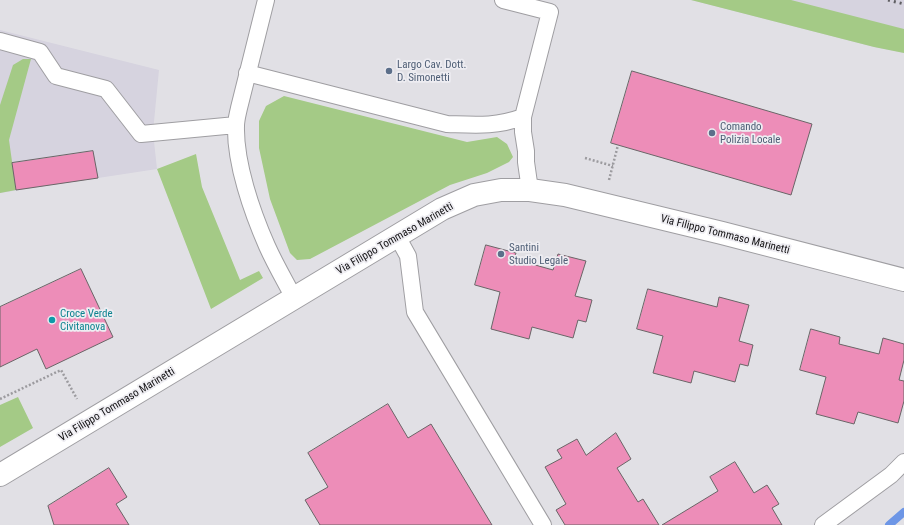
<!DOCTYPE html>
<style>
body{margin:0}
canvas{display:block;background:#e1e0e5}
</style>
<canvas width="904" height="525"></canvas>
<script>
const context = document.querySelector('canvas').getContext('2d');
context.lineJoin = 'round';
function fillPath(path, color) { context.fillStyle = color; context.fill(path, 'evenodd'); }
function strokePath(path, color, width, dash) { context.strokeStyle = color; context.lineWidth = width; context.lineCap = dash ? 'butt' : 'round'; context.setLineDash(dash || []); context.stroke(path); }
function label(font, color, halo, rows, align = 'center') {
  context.font = font + ' "Roboto Condensed",sans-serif'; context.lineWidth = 3.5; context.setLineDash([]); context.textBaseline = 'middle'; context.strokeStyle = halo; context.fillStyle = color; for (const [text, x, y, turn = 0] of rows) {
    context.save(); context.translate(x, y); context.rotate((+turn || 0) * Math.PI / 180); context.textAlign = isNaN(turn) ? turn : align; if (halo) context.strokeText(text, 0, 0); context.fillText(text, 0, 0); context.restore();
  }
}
const built = new Path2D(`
 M691,0H904V53L874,47Z
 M0,30L159,70L153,132L157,169L0,193Z`);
const green = new Path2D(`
 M691,0H791L904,29V53L874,47Z
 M23,59H31L9,140L16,190L0,193V105L13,65Z
 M284,96L467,142L497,137L507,144L513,157L509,162L487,173L450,185L310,259L297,260L290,253L270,199L259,148V121L266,106Z
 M196,154L202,187L240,280L259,271L263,278L211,309L157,169Z
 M18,397L33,428L0,447V405Z`);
const stream = new Path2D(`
 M889,525L904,512`);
const building = new Path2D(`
 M632,71L812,124L791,195L611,143Z
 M93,151L98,178L16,190L12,163Z
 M486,245L516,253L514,259L553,270L558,254L586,261L575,296L592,300L586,322L578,320L573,338L532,327L529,339L491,329L500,292L475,285Z
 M81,269L113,337L46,369L37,349L0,367V307Z
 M648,289L717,307L719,297L749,305L739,341L753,345L748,366L740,364L735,382L694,371L691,383L653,373L663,336L637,329Z
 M811,329L840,337L839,344L879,354L883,338L904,344V360L899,380L904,381V401L898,423L858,412L854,424L816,414L826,377L800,370Z
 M388,404L408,438L431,424L492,525H320L305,500L328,487L308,453Z
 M616,433L631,459L617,468L638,502L643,499L659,525H565L556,510L566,504L545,467L562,458L557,450L577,439L586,455Z
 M735,462L754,493L767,485L779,504L772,508L782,525H662L718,491L710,477Z
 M109,468L127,497L116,504L129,525H54L48,506Z`);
const path = new Path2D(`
 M585,158L613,166
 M609,180L618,145
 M0,399L61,370L77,399`);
const lane = new Path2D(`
 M266,0L239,108C238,113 236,120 236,126C235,163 252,212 267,246C275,264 285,281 294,298
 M503,0L550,12L523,117V132L526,151V162L530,190
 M0,41L40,52L56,76L106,89L141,134L236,125
 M247,73L447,124C476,125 495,127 523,117
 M397,236L408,256L415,312L543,525
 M823,525L891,475L904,462`);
const street = new Path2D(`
 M0,475L442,209L474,195L501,190H530L565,195L722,233L904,280`);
const rail = new Path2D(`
 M888,0L904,4`);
const markers = [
 [389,71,4,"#5c6f8a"],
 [712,133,4,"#5c6f8a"],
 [501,254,4,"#5c6f8a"],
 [52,320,4,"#0f9aa8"]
];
const serviceNames = [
 ["Largo Cav. Dott.",397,65],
 ["D. Simonetti",397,78],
 ["Comando",720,127],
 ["Polizia Locale",720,140],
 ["Santini",509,248],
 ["Studio Legale",509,261]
];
const streetNames = [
 ["Via Filippo Tommaso Marinetti",725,235,14],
 ["Via Filippo Tommaso Marinetti",395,239,-30],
 ["Via Filippo Tommaso Marinetti",117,405,-31]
];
const cultureNames = [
 ["Croce Verde",60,314],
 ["Civitanova",60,327]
];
fillPath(built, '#d6d3df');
fillPath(green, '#a4ca86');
strokePath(stream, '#6d96e6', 8);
fillPath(building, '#ed8db8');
strokePath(building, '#6a6567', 1);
strokePath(lane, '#9f9ea2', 18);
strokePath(street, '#9f9ea2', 24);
strokePath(path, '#9c9b9f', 2.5, [2, 2]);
strokePath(lane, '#fff', 16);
strokePath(street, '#fff', 22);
strokePath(rail, '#5f5e62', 3, [2, 4]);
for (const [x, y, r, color] of markers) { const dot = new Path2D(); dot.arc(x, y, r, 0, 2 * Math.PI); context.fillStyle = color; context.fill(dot); strokePath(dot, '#eeedf2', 1.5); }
label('11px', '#4e5e75', '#eeedf2', serviceNames, 'left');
label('11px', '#121113', '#eeedf2', streetNames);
label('11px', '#0d838f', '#eeedf2', cultureNames, 'left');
</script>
